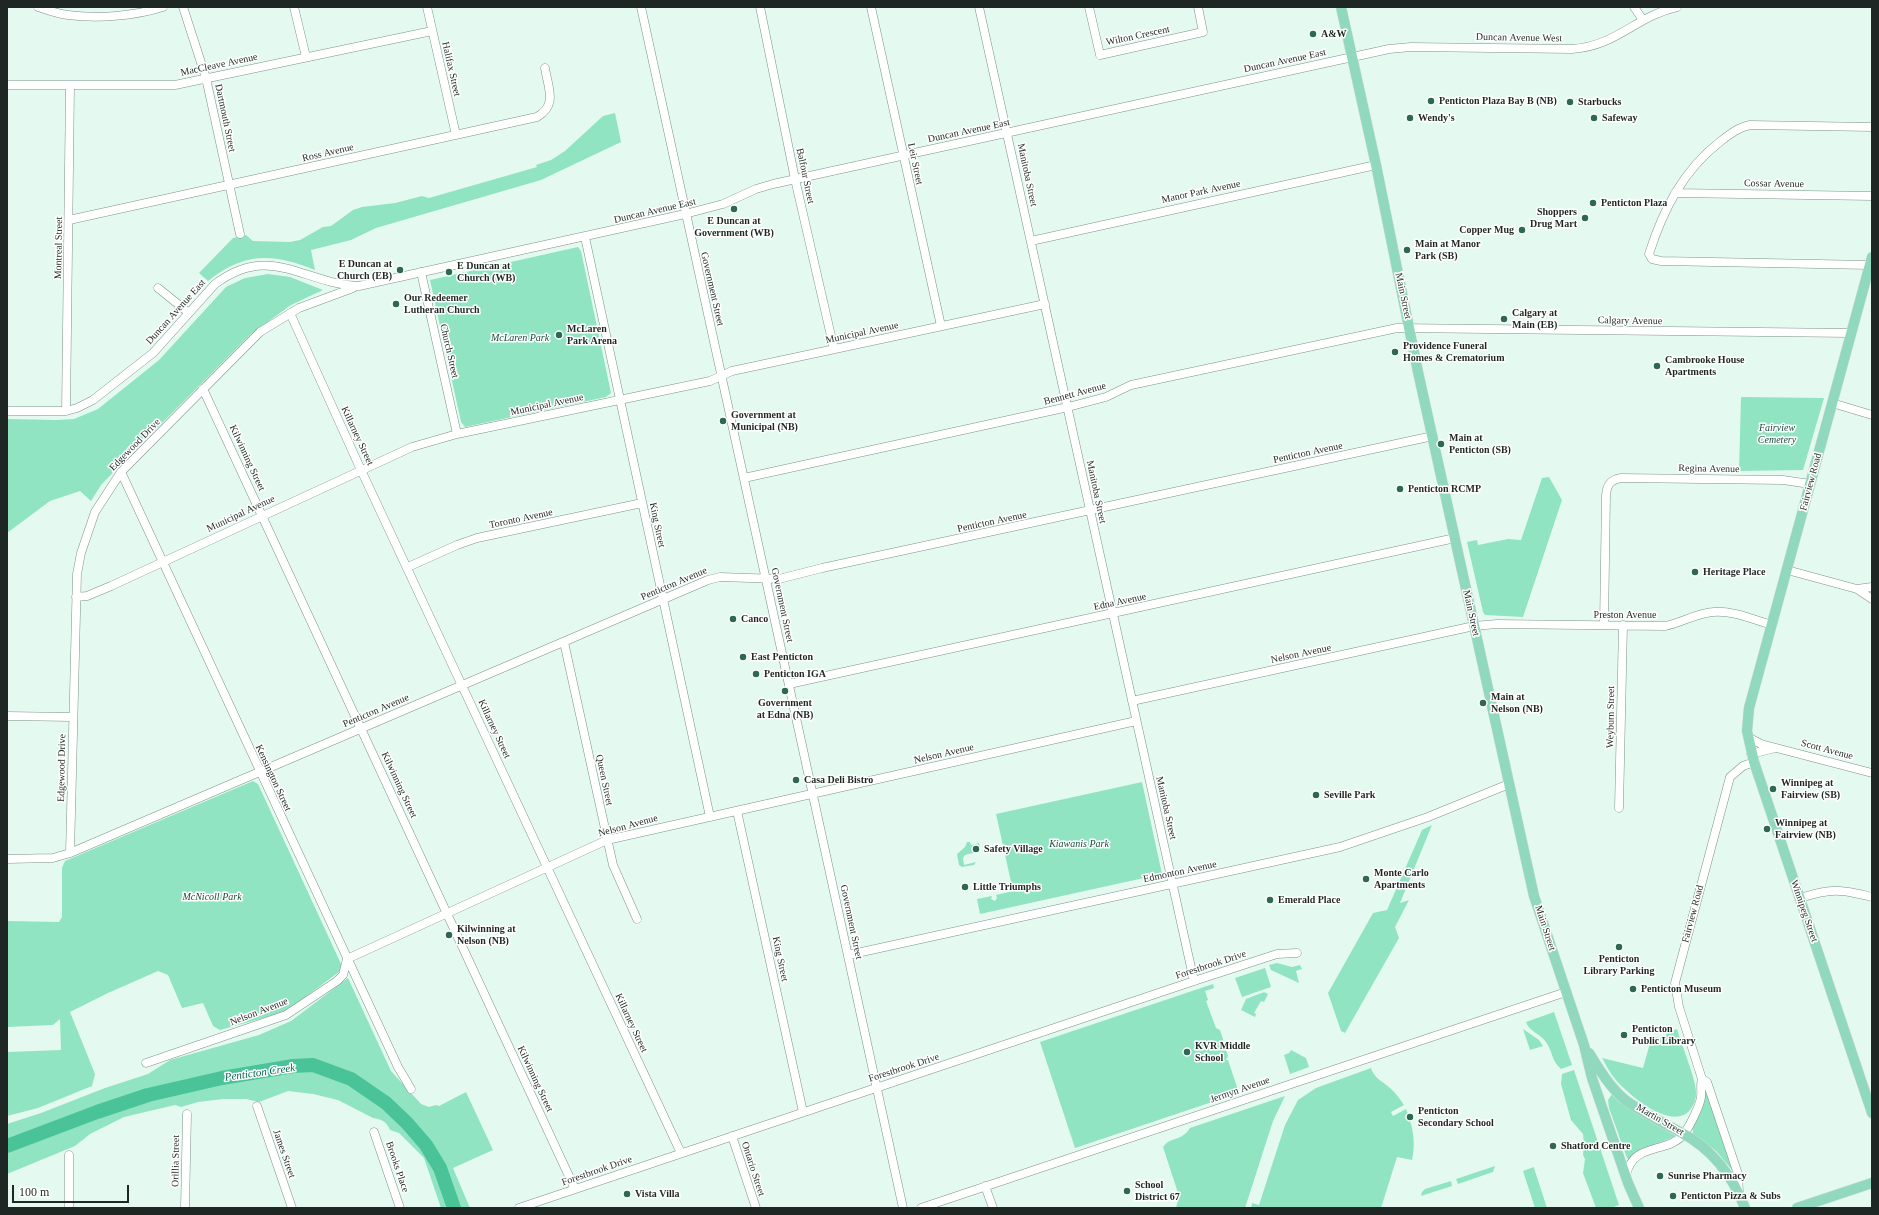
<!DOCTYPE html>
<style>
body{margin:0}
#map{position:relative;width:1879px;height:1215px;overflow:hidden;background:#e4faf0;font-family:"Times New Roman",serif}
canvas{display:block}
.frame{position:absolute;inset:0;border:8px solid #1f2724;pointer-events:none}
.scale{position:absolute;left:12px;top:1185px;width:117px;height:18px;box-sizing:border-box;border:2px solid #1f2724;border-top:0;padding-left:5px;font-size:12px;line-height:14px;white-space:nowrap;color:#1f2724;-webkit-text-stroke:3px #fff;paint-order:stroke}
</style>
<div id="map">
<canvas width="1879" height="1215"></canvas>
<div class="frame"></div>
<div class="scale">100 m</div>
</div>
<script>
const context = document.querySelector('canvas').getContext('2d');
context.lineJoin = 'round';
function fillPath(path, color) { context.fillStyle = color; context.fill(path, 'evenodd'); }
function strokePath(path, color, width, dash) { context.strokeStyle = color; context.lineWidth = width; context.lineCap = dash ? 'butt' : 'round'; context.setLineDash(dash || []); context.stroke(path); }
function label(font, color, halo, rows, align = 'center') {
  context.font = font + ' "Times New Roman",serif'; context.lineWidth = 3; context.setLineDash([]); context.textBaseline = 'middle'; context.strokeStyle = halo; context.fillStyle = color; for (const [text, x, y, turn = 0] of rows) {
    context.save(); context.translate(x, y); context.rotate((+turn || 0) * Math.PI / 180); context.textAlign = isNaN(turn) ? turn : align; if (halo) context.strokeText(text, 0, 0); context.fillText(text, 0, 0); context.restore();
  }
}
const green = new Path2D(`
 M615,113L621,142L541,180L376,228L351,240L311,250L315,270C272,253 245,252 208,281L199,273L233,238L246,235L253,241L290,242L300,240L323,227L331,226L353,210L362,207L395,203L422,196L429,198L537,167L536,165L551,160L565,151L603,116Z
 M578,247L581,251L611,393L606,397L465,427L461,422L430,280Z
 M268,274L290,277L323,290L291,305L251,334L150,435L136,442L130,449L126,459L101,485L91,501L80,491L50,501L7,533V419L56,420L74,419L98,409L159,360L226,287L245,278Z
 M1741,397L1824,398L1803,470L1739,471Z
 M1549,477L1562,500L1523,617L1485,615L1483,612L1467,542L1477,540L1478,545L1508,539L1521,540L1542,478Z
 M253,781L258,784L342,966L339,972L285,1012L220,1030L213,1026L203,1003L182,1008L168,975L158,971L108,993L70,1012L95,1074L92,1086L38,1108L7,1116V1052L61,1050L60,1019L53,1025L7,1027V921L59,922L62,917V868L65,861Z
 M1142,782L1162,874L980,914L977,899L992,896L991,899L995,901L997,898L996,895L1013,891L996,814Z
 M1432,825L1400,903L1409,900L1395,927L1399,938L1345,1033L1341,1031L1328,993L1373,913L1387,910L1422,830Z
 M967,842H970L971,845L979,843L980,847L977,852L965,855L963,858L964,865L976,862L974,865L962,867L959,865L957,854L965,847Z
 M1277,963L1292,967L1300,965L1302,969L1296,971L1299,983L1271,970L1269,965Z
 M1265,968L1271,987L1242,997L1235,978Z
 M348,978L391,1071L421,1104L429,1107L436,1105L439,1106L466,1092L493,1150L453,1168L470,1208H441L424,1158L399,1133L390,1130C387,1122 382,1119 373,1118L338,1100L313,1094L288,1091L259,1102L246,1099H223L198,1102L181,1107L175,1105L124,1117L90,1134L75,1146L7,1174V1124L41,1113L105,1088L148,1074L170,1060L259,1035L291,1021Z
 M1213,984L1214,988L1205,991L1208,1000L1206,1001L1216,1028L1220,1030L1225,1046L1221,1044L1211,1047L1220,1045L1225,1047L1228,1056L1226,1060H1228L1239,1093L1075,1148L1040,1042Z
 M1264,992L1268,994L1264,1002L1261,1001L1254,1013L1256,1014L1255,1017L1241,1010L1246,999Z
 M1554,1012L1572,1065L1561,1069C1551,1060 1553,1052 1546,1042C1540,1033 1529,1032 1526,1022Z
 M1523,1029L1539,1040L1543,1046L1530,1050Z
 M1677,1029C1681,1044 1697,1081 1696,1094C1696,1101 1692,1109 1687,1113C1667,1128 1628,1094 1615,1079C1610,1073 1606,1065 1602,1058L1643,1068L1652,1036L1665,1039L1667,1032Z
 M1291,1050L1306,1058L1309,1067L1290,1074L1284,1055L1289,1053Z
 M1371,1068C1374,1078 1382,1081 1390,1088C1396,1093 1400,1099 1404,1105L1391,1112L1393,1116L1406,1109C1413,1126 1416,1143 1412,1160L1397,1157L1381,1208H1251L1252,1203L1259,1205L1285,1125L1298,1100L1316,1088Z
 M1574,1070L1619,1205L1611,1208H1596L1583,1173L1585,1159L1583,1155L1584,1144L1583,1134L1571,1120L1561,1084L1562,1074Z
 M1706,1092L1732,1169V1170L1716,1151L1693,1134V1131L1691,1127Z
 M1612,1094L1676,1135V1136L1639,1151L1629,1159L1627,1158L1609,1108L1608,1100Z
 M1285,1096L1273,1121L1245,1208H1176L1179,1196L1163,1147C1171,1136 1181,1142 1190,1128Z
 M1495,1166L1493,1172L1458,1184L1456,1179Z
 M1534,1167V1168L1547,1208H1535L1523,1171Z
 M1451,1181L1452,1186L1421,1196L1422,1192L1425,1189Z`);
const river = new Path2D(`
 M7,1146L97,1112L148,1095L222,1078L293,1066L313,1065L351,1079L386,1103L407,1123L426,1145L440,1168L454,1208`);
const minor = new Path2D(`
 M38,7C47,10 58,14 68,15C97,19 135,16 163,7
 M183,7L206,78L240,234
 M294,7L306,57
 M427,7L456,135
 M641,7L903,1208
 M760,7L795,179L834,349
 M871,7L941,326
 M979,7L1194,981
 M1089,7L1100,55L1203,32L1198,7
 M1634,7L1643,20
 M7,85H175L432,31
 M1675,193L1872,196
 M69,220L537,117C558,105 548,88 545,68
 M585,237L710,817
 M1031,241L1376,165
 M1870,265L1661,261L1652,259L1649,254C1663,210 1683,170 1721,141C1730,134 1739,127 1750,125L1872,127
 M421,272L457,434
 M158,288L189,313
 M290,313L361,470L681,1153
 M203,389L575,1189
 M1832,403L1872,415
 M7,411H66L77,408L93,400L153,353L215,284C271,242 303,284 359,286L685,214L723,204L756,189L773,184L1389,49L1411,47L1572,49C1617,46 1636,16 1677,7
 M66,411L70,86
 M121,472L398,1067L411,1089
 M744,478L1068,407L1106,397L1131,385L1397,328L1851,333
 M408,567L457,545L477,538L642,503
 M1787,570L1857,589L1872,599
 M1857,589L1872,587
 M76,597L87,596L111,586L412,447L457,434L710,381L732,371L1045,304
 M1604,625L1606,495C1607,485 1610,480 1621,478L1783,480L1810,484
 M564,642L613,865L637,919
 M789,684L1455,538
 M1132,701L1474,626L1497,624L1665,626C1681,623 1697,613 1713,612C1732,610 1754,620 1772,625
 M7,716L72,717
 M1748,737L1761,744L1872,773
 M1751,754L1775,748
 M1619,808L1623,625
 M737,811L803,1112
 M70,853L77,574L81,553L95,512L121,472L260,332L299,308L353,288
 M7,859L53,858L70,853L708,580L720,577L779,579L822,568L1433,436
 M1800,898C1832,888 1840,889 1872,897
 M848,955L1340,847L1428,817L1509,784
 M146,1063L286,1015L337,981L343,975L347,959L607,840L1136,721
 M1702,1079L1679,1007L1675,983L1730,777L1743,766L1754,762
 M1702,1079L1707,1082L1738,1174L1739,1193
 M257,1106L292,1208
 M374,1132L400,1208
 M732,1136L756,1208
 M1626,1175C1634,1141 1666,1155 1684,1134C1689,1127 1700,1106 1701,1097C1702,1091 1700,1085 1702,1079
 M985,1186L993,1208
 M69,1208V1155
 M185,1208L187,1114
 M519,1208L1194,981L1277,954L1297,953
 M921,1208L1566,992`);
const major = new Path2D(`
 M1341,7L1376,165L1418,372L1534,896L1584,1045L1592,1078L1628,1183L1639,1208
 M1872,257L1749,708L1747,731L1754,762L1872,1113
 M1589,1053C1599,1069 1609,1086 1624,1099C1642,1113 1662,1122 1682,1133C1712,1149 1733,1177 1745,1208
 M1797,1208L1872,1183`);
const markers = [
 [1313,34,4,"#2d6852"],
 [1431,101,4,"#2d6852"],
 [1570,102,4,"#2d6852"],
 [1410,118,4,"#2d6852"],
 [1594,118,4,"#2d6852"],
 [1593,203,4,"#2d6852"],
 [734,209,4,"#2d6852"],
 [1585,218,4,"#2d6852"],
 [1522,230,4,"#2d6852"],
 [1407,250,4,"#2d6852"],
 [400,270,4,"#2d6852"],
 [449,272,4,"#2d6852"],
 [396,304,4,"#2d6852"],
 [1504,319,4,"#2d6852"],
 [559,335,4,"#2d6852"],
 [1395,352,4,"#2d6852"],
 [1657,366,4,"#2d6852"],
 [723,421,4,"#2d6852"],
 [1441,444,4,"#2d6852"],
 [1400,489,4,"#2d6852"],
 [1695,572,4,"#2d6852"],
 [733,619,4,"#2d6852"],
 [743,657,4,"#2d6852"],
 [756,674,4,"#2d6852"],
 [785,691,4,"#2d6852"],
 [1483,703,4,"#2d6852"],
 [796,780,4,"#2d6852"],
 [1773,789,4,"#2d6852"],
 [1316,795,4,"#2d6852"],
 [1767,829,4,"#2d6852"],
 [976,849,4,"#2d6852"],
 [1366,879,4,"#2d6852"],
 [965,887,4,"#2d6852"],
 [1270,900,4,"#2d6852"],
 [449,935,4,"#2d6852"],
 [1619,947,4,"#2d6852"],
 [1633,989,4,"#2d6852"],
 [1624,1035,4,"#2d6852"],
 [1187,1052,4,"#2d6852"],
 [1410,1117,4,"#2d6852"],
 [1553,1146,4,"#2d6852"],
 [1660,1176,4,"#2d6852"],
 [1127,1191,4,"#2d6852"],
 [627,1194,4,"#2d6852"],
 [1673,1196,4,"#2d6852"]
];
const poiNames = [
 ["A&W",1321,34],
 ["Penticton Plaza Bay B (NB)",1439,101],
 ["Starbucks",1578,102],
 ["Wendy's",1418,118],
 ["Safeway",1602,118],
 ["Penticton Plaza",1601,203],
 ["Shoppers",1577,212,"right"],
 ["Drug Mart",1577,224,"right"],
 ["E Duncan at",734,221,"center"],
 ["Government (WB)",734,233,"center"],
 ["Copper Mug",1514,230,"right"],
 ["Main at Manor",1415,244],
 ["Park (SB)",1415,256],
 ["E Duncan at",392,264,"right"],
 ["Church (EB)",392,276,"right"],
 ["E Duncan at",457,266],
 ["Church (WB)",457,278],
 ["Our Redeemer",404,298],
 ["Lutheran Church",404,310],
 ["Calgary at",1512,313],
 ["Main (EB)",1512,325],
 ["McLaren",567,329],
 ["Park Arena",567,341],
 ["Providence Funeral",1403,346],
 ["Homes & Crematorium",1403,358],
 ["Cambrooke House",1665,360],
 ["Apartments",1665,372],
 ["Government at",731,415],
 ["Municipal (NB)",731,427],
 ["Main at",1449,438],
 ["Penticton (SB)",1449,450],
 ["Penticton RCMP",1408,489],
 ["Heritage Place",1703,572],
 ["Canco",741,619],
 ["East Penticton",751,657],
 ["Penticton IGA",764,674],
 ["Main at",1491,697],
 ["Nelson (NB)",1491,709],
 ["Government",785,703,"center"],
 ["at Edna (NB)",785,715,"center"],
 ["Casa Deli Bistro",804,780],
 ["Winnipeg at",1781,783],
 ["Fairview (SB)",1781,795],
 ["Seville Park",1324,795],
 ["Winnipeg at",1775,823],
 ["Fairview (NB)",1775,835],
 ["Safety Village",984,849],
 ["Monte Carlo",1374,873],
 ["Apartments",1374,885],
 ["Little Triumphs",973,887],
 ["Emerald Place",1278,900],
 ["Kilwinning at",457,929],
 ["Nelson (NB)",457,941],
 ["Penticton",1619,959,"center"],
 ["Library Parking",1619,971,"center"],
 ["Penticton Museum",1641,989],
 ["Penticton",1632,1029],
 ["Public Library",1632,1041],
 ["KVR Middle",1195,1046],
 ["School",1195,1058],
 ["Penticton",1418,1111],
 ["Secondary School",1418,1123],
 ["Shatford Centre",1561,1146],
 ["Sunrise Pharmacy",1668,1176],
 ["School",1135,1185],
 ["District 67",1135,1197],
 ["Vista Villa",635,1194],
 ["Penticton Pizza & Subs",1681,1196]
];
const streetNames = [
 ["Wilton Crescent",1138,36,-12],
 ["Duncan Avenue West",1519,38,1],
 ["Duncan Avenue East",1285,61,-12],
 ["MacCleave Avenue",219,65,-12],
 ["Halifax Street",451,69,77],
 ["Dartmouth Street",225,118,78],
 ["Duncan Avenue East",969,131,-12],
 ["Ross Avenue",328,153,-13],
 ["Leir Street",915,164,78],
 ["Manitoba Street",1027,175,78],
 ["Balfour Street",805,176,78],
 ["Cossar Avenue",1774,184,1],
 ["Manor Park Avenue",1201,192,-12],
 ["Duncan Avenue East",655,211,-13],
 ["Montreal Street",59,248,-89],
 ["Government Street",712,289,77],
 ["Main Street",1403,296,78],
 ["Duncan Avenue East",176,312,-48],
 ["Calgary Avenue",1630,321,1],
 ["Municipal Avenue",862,333,-12],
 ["Church Street",449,351,77],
 ["Bennett Avenue",1075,394,-15],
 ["Municipal Avenue",547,405,-12],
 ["Killarney Street",357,436,65],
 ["Edgewood Drive",135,445,-46],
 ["Penticton Avenue",1308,453,-12],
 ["Kilwinning Street",247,458,65],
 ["Regina Avenue",1709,469,1],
 ["Fairview Road",1811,482,-75],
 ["Manitoba Street",1096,492,78],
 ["Municipal Avenue",241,514,-25],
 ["Toronto Avenue",521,519,-12],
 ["Penticton Avenue",992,522,-12],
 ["King Street",657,525,78],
 ["Penticton Avenue",674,584,-23],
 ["Edna Avenue",1120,602,-12],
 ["Government Street",782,605,78],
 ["Main Street",1471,613,77],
 ["Preston Avenue",1625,615],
 ["Nelson Avenue",1301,654,-12],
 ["Penticton Avenue",376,711,-23],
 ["Weyburn Street",1611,717,-89],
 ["Killarney Street",494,729,65],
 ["Scott Avenue",1827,750,15],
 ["Nelson Avenue",944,754,-13],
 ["Edgewood Drive",62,768,-89],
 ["Kensington Street",273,778,65],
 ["Queen Street",604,780,78],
 ["Kilwinning Street",399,785,65],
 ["Manitoba Street",1166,808,77],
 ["Nelson Avenue",628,826,-15],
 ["Edmonton Avenue",1180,872,-12],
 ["Winnipeg Street",1804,911,71],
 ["Fairview Road",1693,914,-75],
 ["Government Street",851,922,78],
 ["Main Street",1545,928,72],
 ["King Street",780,959,78],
 ["Forestbrook Drive",1211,965,-18],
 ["Nelson Avenue",259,1012,-21],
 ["Killarney Street",631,1023,65],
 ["Forestbrook Drive",904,1068,-18],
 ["Kilwinning Street",535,1079,65],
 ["Jermyn Avenue",1240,1090,-19],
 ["Martin Street",1660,1120,30],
 ["James Street",284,1154,71],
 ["Orillia Street",176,1161,-89],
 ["Brooks Place",397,1167,71],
 ["Ontario Street",753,1169,72],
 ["Forestbrook Drive",597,1171,-19]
];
const parkNames = [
 ["McLaren Park",520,338],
 ["Fairview",1777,428],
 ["Cemetery",1777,440],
 ["Kiawanis Park",1079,844],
 ["McNicoll Park",212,897]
];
const waterNames = [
 ["Penticton Creek",260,1073,-8]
];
fillPath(green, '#91e4c2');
strokePath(river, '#4ac398', 14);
strokePath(minor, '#7e9389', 9);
strokePath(major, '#dbdcdc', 11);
strokePath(minor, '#fff', 8);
strokePath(major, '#90d9bf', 10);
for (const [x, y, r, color] of markers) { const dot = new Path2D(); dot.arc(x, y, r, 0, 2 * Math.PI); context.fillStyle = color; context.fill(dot); strokePath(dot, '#fff', 1.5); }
label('bold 10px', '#1f2724', '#fff', poiNames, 'left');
label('10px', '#1f2724', '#fff', streetNames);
label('italic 10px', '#184a39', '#fff', parkNames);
label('italic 11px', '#05684c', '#fff', waterNames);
</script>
